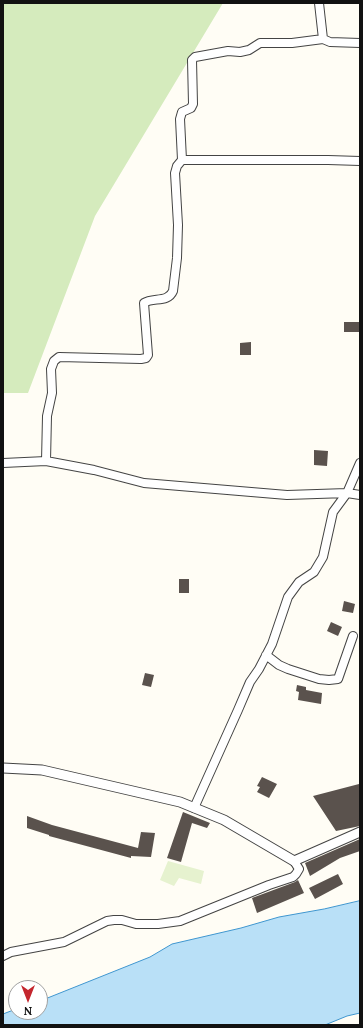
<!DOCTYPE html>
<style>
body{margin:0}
#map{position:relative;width:363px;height:1028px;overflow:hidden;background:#fffdf5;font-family:Lora,serif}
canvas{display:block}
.frame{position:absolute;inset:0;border:4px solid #111;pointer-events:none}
.north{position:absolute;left:8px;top:980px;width:40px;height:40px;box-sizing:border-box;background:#fff;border:1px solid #a0a0a0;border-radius:50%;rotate:180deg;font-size:11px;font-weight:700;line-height:16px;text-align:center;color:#111}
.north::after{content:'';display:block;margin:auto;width:14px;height:18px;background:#c4262e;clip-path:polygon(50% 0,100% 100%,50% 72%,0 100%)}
</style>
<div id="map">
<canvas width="363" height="1028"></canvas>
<div class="frame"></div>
<div class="north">N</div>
</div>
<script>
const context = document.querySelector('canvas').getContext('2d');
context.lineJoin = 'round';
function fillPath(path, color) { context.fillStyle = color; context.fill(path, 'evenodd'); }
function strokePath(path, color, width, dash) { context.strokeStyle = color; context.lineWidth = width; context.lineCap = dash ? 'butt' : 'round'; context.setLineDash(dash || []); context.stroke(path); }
const green = new Path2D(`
 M3,3H223L95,216L28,393H3Z`);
const pitch = new Path2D(`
 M168,861L204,871L201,884L179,878L174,886L160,880Z`);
const water = new Path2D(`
 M360,901V1013L347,1016L325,1025H3V1014L16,1009V1012H40V1001L150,957L172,944L241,928L279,917L324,909Z`);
const building = new Path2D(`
 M344,322H360V332H344Z
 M251,342V355H240V343Z
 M314,450L328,451L327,466L314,465Z
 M179,579H189V593H179Z
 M344,601L355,604L353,613L342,611Z
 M331,622L342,627L338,636L327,631Z
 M145,673L154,675L151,687L142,685Z
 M297,685L306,687V690L322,693L321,704L298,700L299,692L296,691Z
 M262,777L277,784L269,798L257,792L260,787L257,786Z
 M359,784V789H360V826L336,831L313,796Z
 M183,812L210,823L207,828L192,823L181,862L167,858Z
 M27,816L52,825L138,848L141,832L155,833L151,857L131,856V858L49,836V835L27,828Z
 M360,839V851L340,858L310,876L305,863Z
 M338,874L343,884L315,899L309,888Z
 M298,880L304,893L257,913L252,898L295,882Z`);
const minor = new Path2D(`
 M319,3L323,39
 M182,160H328L360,161
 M46,461L47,416L52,393L51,369L54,361L59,357L141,359L146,358L148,355L144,303C153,297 168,303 173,291L177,258L178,225L175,173L177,166L182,160L180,119L182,112L191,108L193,104L192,60L195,57L228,51L240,52L249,50L260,43H292L323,39L330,42L360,43
 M3,463L46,461L94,470L144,483L287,495L347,493L360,495
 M266,655L279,665L288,669L319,679L329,680L338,679L353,636
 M194,808L238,710L250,682L259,669L272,644L288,597L299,582L314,572L323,557L333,512L347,493L360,463
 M3,956L11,952L64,942L107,921L114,920H122L136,924H158L180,921L269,885L293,877L296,874L299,869L294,861`);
const tertiary = new Path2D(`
 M3,768L42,770L180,802L224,820L294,861L360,832`);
fillPath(green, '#d5ebbd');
fillPath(pitch, '#e6f2cf');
fillPath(water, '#b9e0f7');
strokePath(water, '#3f96cf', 1);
fillPath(building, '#5a524d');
strokePath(minor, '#444', 10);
strokePath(tertiary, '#444', 11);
strokePath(minor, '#fff', 8);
strokePath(tertiary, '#fff', 9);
</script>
